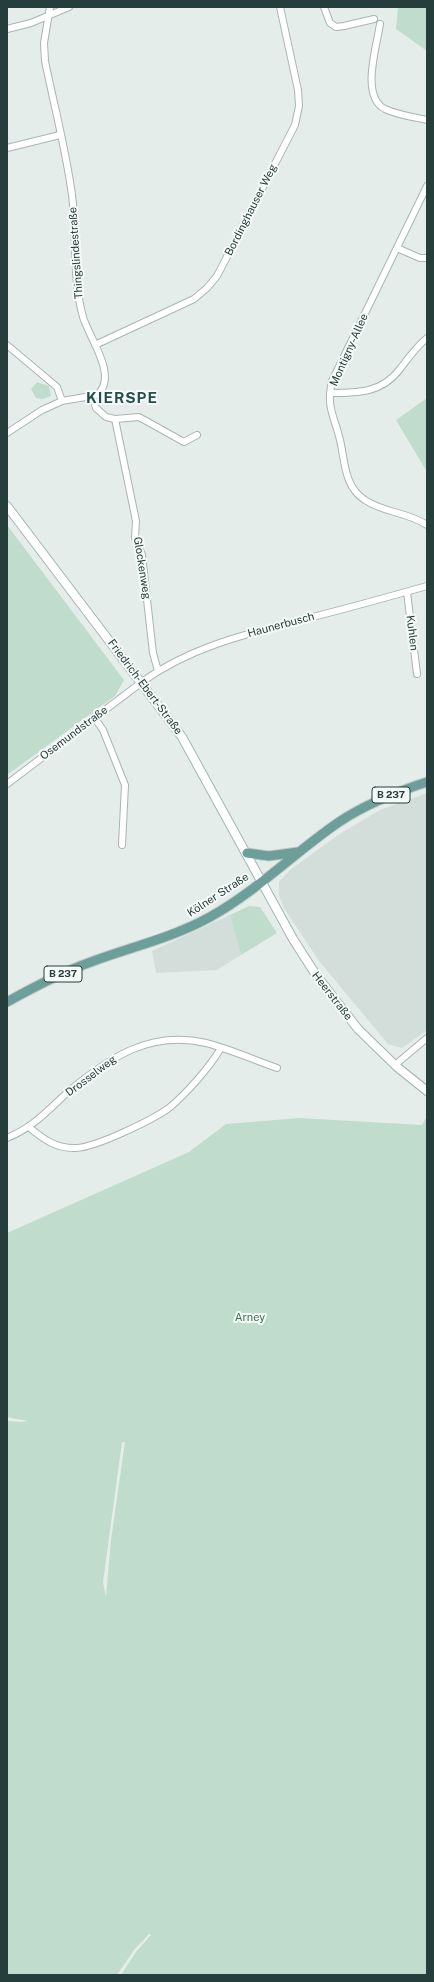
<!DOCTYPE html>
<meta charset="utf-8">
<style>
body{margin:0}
#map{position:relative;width:434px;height:1982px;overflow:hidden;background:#e5edeb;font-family:"Public Sans",sans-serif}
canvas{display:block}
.frame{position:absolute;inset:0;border:8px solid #253e3b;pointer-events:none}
</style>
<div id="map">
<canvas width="434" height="1982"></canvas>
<div class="frame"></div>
</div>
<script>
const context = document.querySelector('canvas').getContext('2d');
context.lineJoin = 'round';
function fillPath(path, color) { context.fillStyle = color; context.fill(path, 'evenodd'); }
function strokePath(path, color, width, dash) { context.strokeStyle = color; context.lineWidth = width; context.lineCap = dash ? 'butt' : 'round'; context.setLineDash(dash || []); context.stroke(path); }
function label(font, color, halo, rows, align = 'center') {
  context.font = font + ' "Public Sans",sans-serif'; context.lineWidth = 4; context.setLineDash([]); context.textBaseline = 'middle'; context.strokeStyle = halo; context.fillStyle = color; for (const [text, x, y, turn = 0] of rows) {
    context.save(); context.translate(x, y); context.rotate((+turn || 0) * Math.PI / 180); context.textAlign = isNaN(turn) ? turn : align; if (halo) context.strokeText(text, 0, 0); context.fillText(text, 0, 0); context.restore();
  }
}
const built = new Path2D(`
 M427,793V1030L402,1048L388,1044L319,961L284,908L279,895V882L290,870L338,835L380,810Z
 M230,915L241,955L217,970L156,973L152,951Z`);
const green = new Path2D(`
 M398,7H427V51L396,29Z
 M37,382L49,386L51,396L43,399L36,398L31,389Z
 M427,398V472L396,420Z
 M7,525L124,680L115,696L7,775Z
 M249,906L260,907L277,933L241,955L230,915Z
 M427,1116V1975H121L136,1952L151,1935L149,1934L134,1950L117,1975H7V1421L21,1422L28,1421L7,1417V1233L189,1152L226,1124L299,1118L422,1125ZM122,1442H125L111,1540L106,1597L103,1582Z`);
const minor = new Path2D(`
 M324,7L330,23L336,27L344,26L374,19
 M380,24C377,46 360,96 385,109C398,115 413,117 427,120
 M7,29L31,23L69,7
 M7,148L60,135
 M427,186L332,381C326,408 334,415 340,440C345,461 344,487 365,500C384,513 408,512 427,525
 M397,248L420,258H427
 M7,345L57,387L62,401
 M95,345L194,299L207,288L217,276L295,125L299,106L298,90L280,7
 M330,393C358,393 382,393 400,369C409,357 416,347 427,338
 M92,396L96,408L106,417L115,419L139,417L184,442L197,435
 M115,419L136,521L135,538L142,555L153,653L158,671
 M7,433L42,410L62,401L97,395C119,376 89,338 83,317C72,278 77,235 72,195C66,150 54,105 45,61L44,43L50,7
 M407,592L417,674
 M94,717L103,730L125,785L122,845
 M7,784L142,682C192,646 250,633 309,618C348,608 388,597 427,586
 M395,1065L427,1038
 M30,1128C43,1139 57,1149 76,1148C97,1147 152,1120 169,1108C187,1093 209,1068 221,1048
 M7,1138C34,1127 48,1110 69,1091C110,1057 151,1030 206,1043C230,1049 254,1060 277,1068`);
const secondary = new Path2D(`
 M7,506L182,737L293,939L316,975L358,1029L397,1067L427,1091`);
const primary = new Path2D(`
 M247,853L269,856L298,852
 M7,1002C34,987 62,972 91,962C131,947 172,938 210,917C257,891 295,852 339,822C366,804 396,792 427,782`);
const shields = [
 [391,795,38],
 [63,974,38]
];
const shieldNames = [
 ["B 237",391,795],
 ["B 237",63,974]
];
const streetNames = [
 ["Bordinghauser Weg",251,210,-63],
 ["Thingslindestraße",76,253,-94],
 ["Montigny-Allee",349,350,-66],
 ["Glockenweg",142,568,81],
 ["Haunerbusch",281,625,-15],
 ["Kuhlen",412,633,83],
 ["Friedrich-Ebert-Straße",145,687,53],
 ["Osemundstraße",74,733,-37],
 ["Kölner Straße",218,895,-33],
 ["Heerstraße",332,996,52],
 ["Drosselweg",91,1076,-37]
];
const parkNames = [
 ["Arney",250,1318]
];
const districtNames = [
 ["KIERSPE",122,398]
];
fillPath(built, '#d3ddda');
fillPath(green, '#c0dccc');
strokePath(minor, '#a8b5b3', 8);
strokePath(secondary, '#a1b5b1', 10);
strokePath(primary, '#c2c9c8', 11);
strokePath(minor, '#fff', 6);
strokePath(secondary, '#fff', 8);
strokePath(primary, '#6d9f9a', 9);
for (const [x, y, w] of shields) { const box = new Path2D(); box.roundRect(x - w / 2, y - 8, w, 16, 3); context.fillStyle = '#f5faf8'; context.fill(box); strokePath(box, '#253e3b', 1); }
label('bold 10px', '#253e3b', null, shieldNames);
label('11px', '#253e3b', '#f5faf8', streetNames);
label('11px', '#337155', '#f5faf8', parkNames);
context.letterSpacing = '1px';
label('bold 15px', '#234e4b', '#f5faf8', districtNames);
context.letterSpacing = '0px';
</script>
